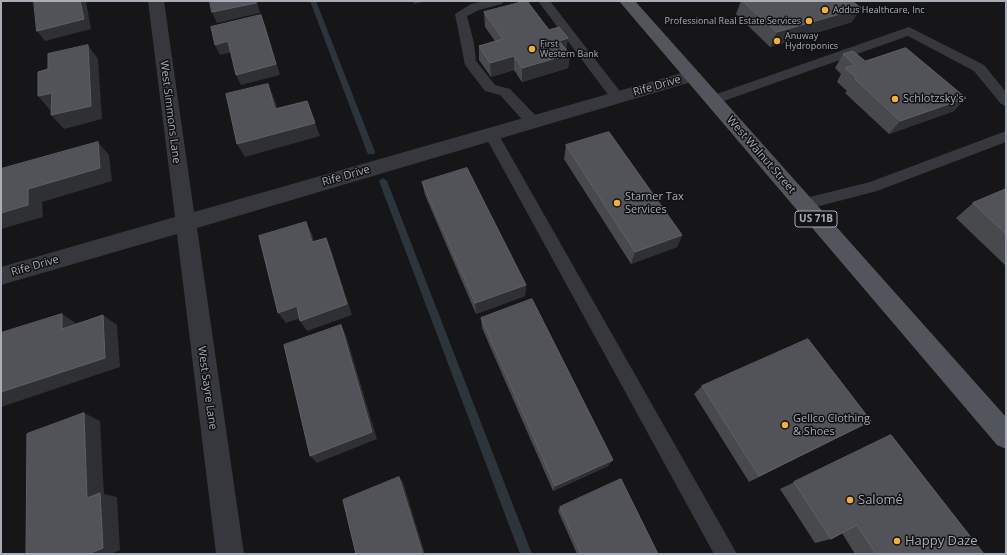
<!DOCTYPE html>
<meta charset="utf-8">
<style>
body{margin:0}
#map{position:relative;width:1007px;height:555px;overflow:hidden;background:#161618;font-family:"Open Sans",sans-serif}
canvas{display:block}
.frame{position:absolute;inset:0;border:2px solid #a8adb8;pointer-events:none}
</style>
<div id="map">
<canvas width="1007" height="555"></canvas>
<div class="frame"></div>
</div>
<script>
const context = document.querySelector('canvas').getContext('2d');
context.lineJoin = 'round';
function fillPath(path, color) { context.fillStyle = color; context.fill(path, 'evenodd'); }
function strokePath(path, color, width, dash) { context.strokeStyle = color; context.lineWidth = width; context.lineCap = dash ? 'butt' : 'round'; context.setLineDash(dash || []); context.stroke(path); }
function label(font, color, halo, rows, align = 'center') {
  context.font = font + ' "Open Sans",sans-serif'; context.lineWidth = 3; context.setLineDash([]); context.textBaseline = 'middle'; context.strokeStyle = halo; context.fillStyle = color; for (const [text, x, y, turn = 0] of rows) {
    context.save(); context.translate(x, y); context.rotate((+turn || 0) * Math.PI / 180); context.textAlign = isNaN(turn) ? turn : align; if (halo) context.strokeText(text, 0, 0); context.fillText(text, 0, 0); context.restore();
  }
}
const stream = new Path2D(`
 M310,1H316L375,152L374,154H368L367,152Z
 M383,178L387,181L532,554H520L379,181Z`);
const service = new Path2D(`
 M484,1H504L502,4L479,10L467,16L474,43L476,61L495,85L510,89L538,118L540,122L538,126L533,127L528,126L500,95L485,91L465,65L455,14L471,4Z
 M538,1H550L622,94L624,97L622,100H612Z
 M909,27L984,65L1006,92V106L1001,104L974,71L908,36L718,103H708L706,100L708,97Z
 M491,129L496,130L737,554H714L484,134L486,130Z
 M1006,131V142L877,191L804,210L798,208L796,204L798,200L870,182Z`);
const minor = new Path2D(`
 M148,1H164L194,212L692,70L698,72L701,76L698,80L197,228L244,554H216L177,234L1,285V267L175,217Z`);
const primary = new Path2D(`
 M619,1H635L1006,417V449L997,445Z`);
const wall = new Path2D(`
 M741,1H852V22L770,47L736,14Z
 M484,12L568,38L566,50L570,54L568,68L522,82L514,70L491,77L479,60V46L495,41L485,27Z
 M843,54L865,61L954,111L889,134L845,93L847,91L837,82L841,74L835,68Z
 M566,145L682,235L677,247L631,264L564,159Z
 M422,182L526,285L525,296L476,314L425,195Z
 M1006,189V266L956,218L973,203Z
 M481,318L608,466L553,491L482,328Z
 M702,386L857,428L749,482L694,394Z
 M891,435L984,554H855L842,533L831,539L815,543L780,489Z
 M560,507L658,554H577L558,511Z`);
const shadedWall = new Path2D(`
 M80,1H86L91,29L45,41L37,31Z
 M256,1H257L260,13L217,23L212,12Z
 M413,1H427L414,4Z
 M861,8L852,22L770,47L777,32Z
 M261,15L265,25L280,75L241,85L236,75Z
 M568,38L566,52L559,41Z
 M228,41L233,52L220,55L215,45Z
 M88,45L98,59L102,119L64,129L51,115Z
 M570,54L568,68L522,82V68Z
 M514,56V70L491,77L490,63Z
 M268,84L274,98L282,123L275,109Z
 M52,93L64,107L50,110L38,96Z
 M966,98L954,111L889,134L900,121Z
 M307,101L320,136L245,157L237,144Z
 M98,142L109,155L112,181L42,202L43,217L1,229V213L28,189Z
 M306,222L312,234L318,254L312,242Z
 M682,235L677,247L631,264L635,252Z
 M326,238L331,250L352,315L307,331L300,321Z
 M526,285L525,296L476,314L475,303Z
 M297,306L304,317L286,323L278,313Z
 M62,314L77,324L62,329Z
 M103,315L117,325L120,367L1,407V392Z
 M341,325L346,335L377,439L317,463L310,456Z
 M84,413L100,421L104,494L117,497L120,550L111,554H88L87,498Z
 M613,460L608,466L553,491L555,486Z
 M399,477L403,482L425,554H423Z`);
const building = new Path2D(`
 M34,1H80L84,19L37,31Z
 M210,1H256V3L212,12Z
 M526,1H527L549,30L559,27L568,38L559,41L570,54L522,68L514,56L490,63L479,46L503,39L484,12Z
 M743,1H852L861,8L777,32Z
 M261,15L276,64L236,75L228,41L215,45L211,27Z
 M88,45L91,106L51,115L52,93L38,96V72L48,69V54Z
 M906,48L966,98L900,121L855,79L857,78L845,68L855,65L843,54L853,51L865,61Z
 M268,84L275,109L307,101L315,123L237,144L226,94Z
 M609,132L682,235L635,252L566,145Z
 M98,142L100,168L28,189V205L1,213V169Z
 M467,168L526,285L475,303L422,182Z
 M1006,189V234L973,203Z
 M306,222L312,242L326,238L347,304L300,321L297,306L278,313L259,236Z
 M532,299L613,460L555,486L481,318Z
 M62,314V329L103,315L105,358L1,392V333Z
 M341,325L372,432L310,456L284,345Z
 M808,339L871,421L759,476L702,386Z
 M84,413L87,498L100,493L103,548L88,554H26L27,434Z
 M891,435L984,554H876L857,525L831,539L794,482Z
 M399,477L423,554H356L343,500Z
 M621,479L658,554H581L560,507Z`);
const markers = [
 [825,10,4,"#f2b134"],
 [809,21,4,"#f2b134"],
 [777,41,4,"#f2b134"],
 [532,49,4,"#f2b134"],
 [895,99,4,"#f2b134"],
 [617,203,4,"#f2b134"],
 [785,425,4,"#f2b134"],
 [850,500,4,"#f2b134"],
 [897,541,4,"#f2b134"]
];
const farPoinames = [
 ["Addus Healthcare, Inc",833,10],
 ["Professional Real Estate Services",801,21,"right"],
 ["Anuway",785,36],
 ["Hydroponics",785,46],
 ["First",540,44],
 ["Western Bank",540,54]
];
const shields = [
 [816,219,42]
];
const shieldNames = [
 ["US 71B",816,219]
];
const streetNames = [
 ["Rife Drive",657,86,-16],
 ["West Simmons Lane",170,112,83],
 ["West Walnut Street",761,155,49],
 ["Rife Drive",346,176,-16],
 ["Rife Drive",35,266,-16],
 ["West Sayre Lane",207,388,82]
];
const poiNames = [
 ["Schlotzsky's",903,99],
 ["Starner Tax",625,197],
 ["Services",625,210],
 ["Gellco Clothing",793,419],
 ["& Shoes",793,432]
];
const nearPoinames = [
 ["Salomé",858,500],
 ["Happy Daze",905,541]
];
fillPath(stream, '#2c353c');
fillPath(service, '#37383d');
fillPath(minor, '#37383d');
fillPath(primary, '#53555c');
fillPath(wall, '#47494d');
fillPath(shadedWall, '#2f3033');
fillPath(building, '#525359');
strokePath(building, '#5f6168', 1);
for (const [x, y, r, color] of markers) { const dot = new Path2D(); dot.arc(x, y, r, 0, 2 * Math.PI); context.fillStyle = color; context.fill(dot); strokePath(dot, '#111113', 1.5); }
label('9px', '#a8adb8', '#111113', farPoinames, 'left');
for (const [x, y, w] of shields) { const box = new Path2D(); box.roundRect(x - w / 2, y - 8, w, 16, 3); context.fillStyle = '#111113'; context.fill(box); strokePath(box, '#a8adb8', 1); }
label('bold 10px', '#a8adb8', null, shieldNames);
label('11px', '#a8adb8', '#111113', streetNames);
label('11px', '#a8adb8', '#111113', poiNames, 'left');
label('13px', '#a8adb8', '#111113', nearPoinames, 'left');
</script>
